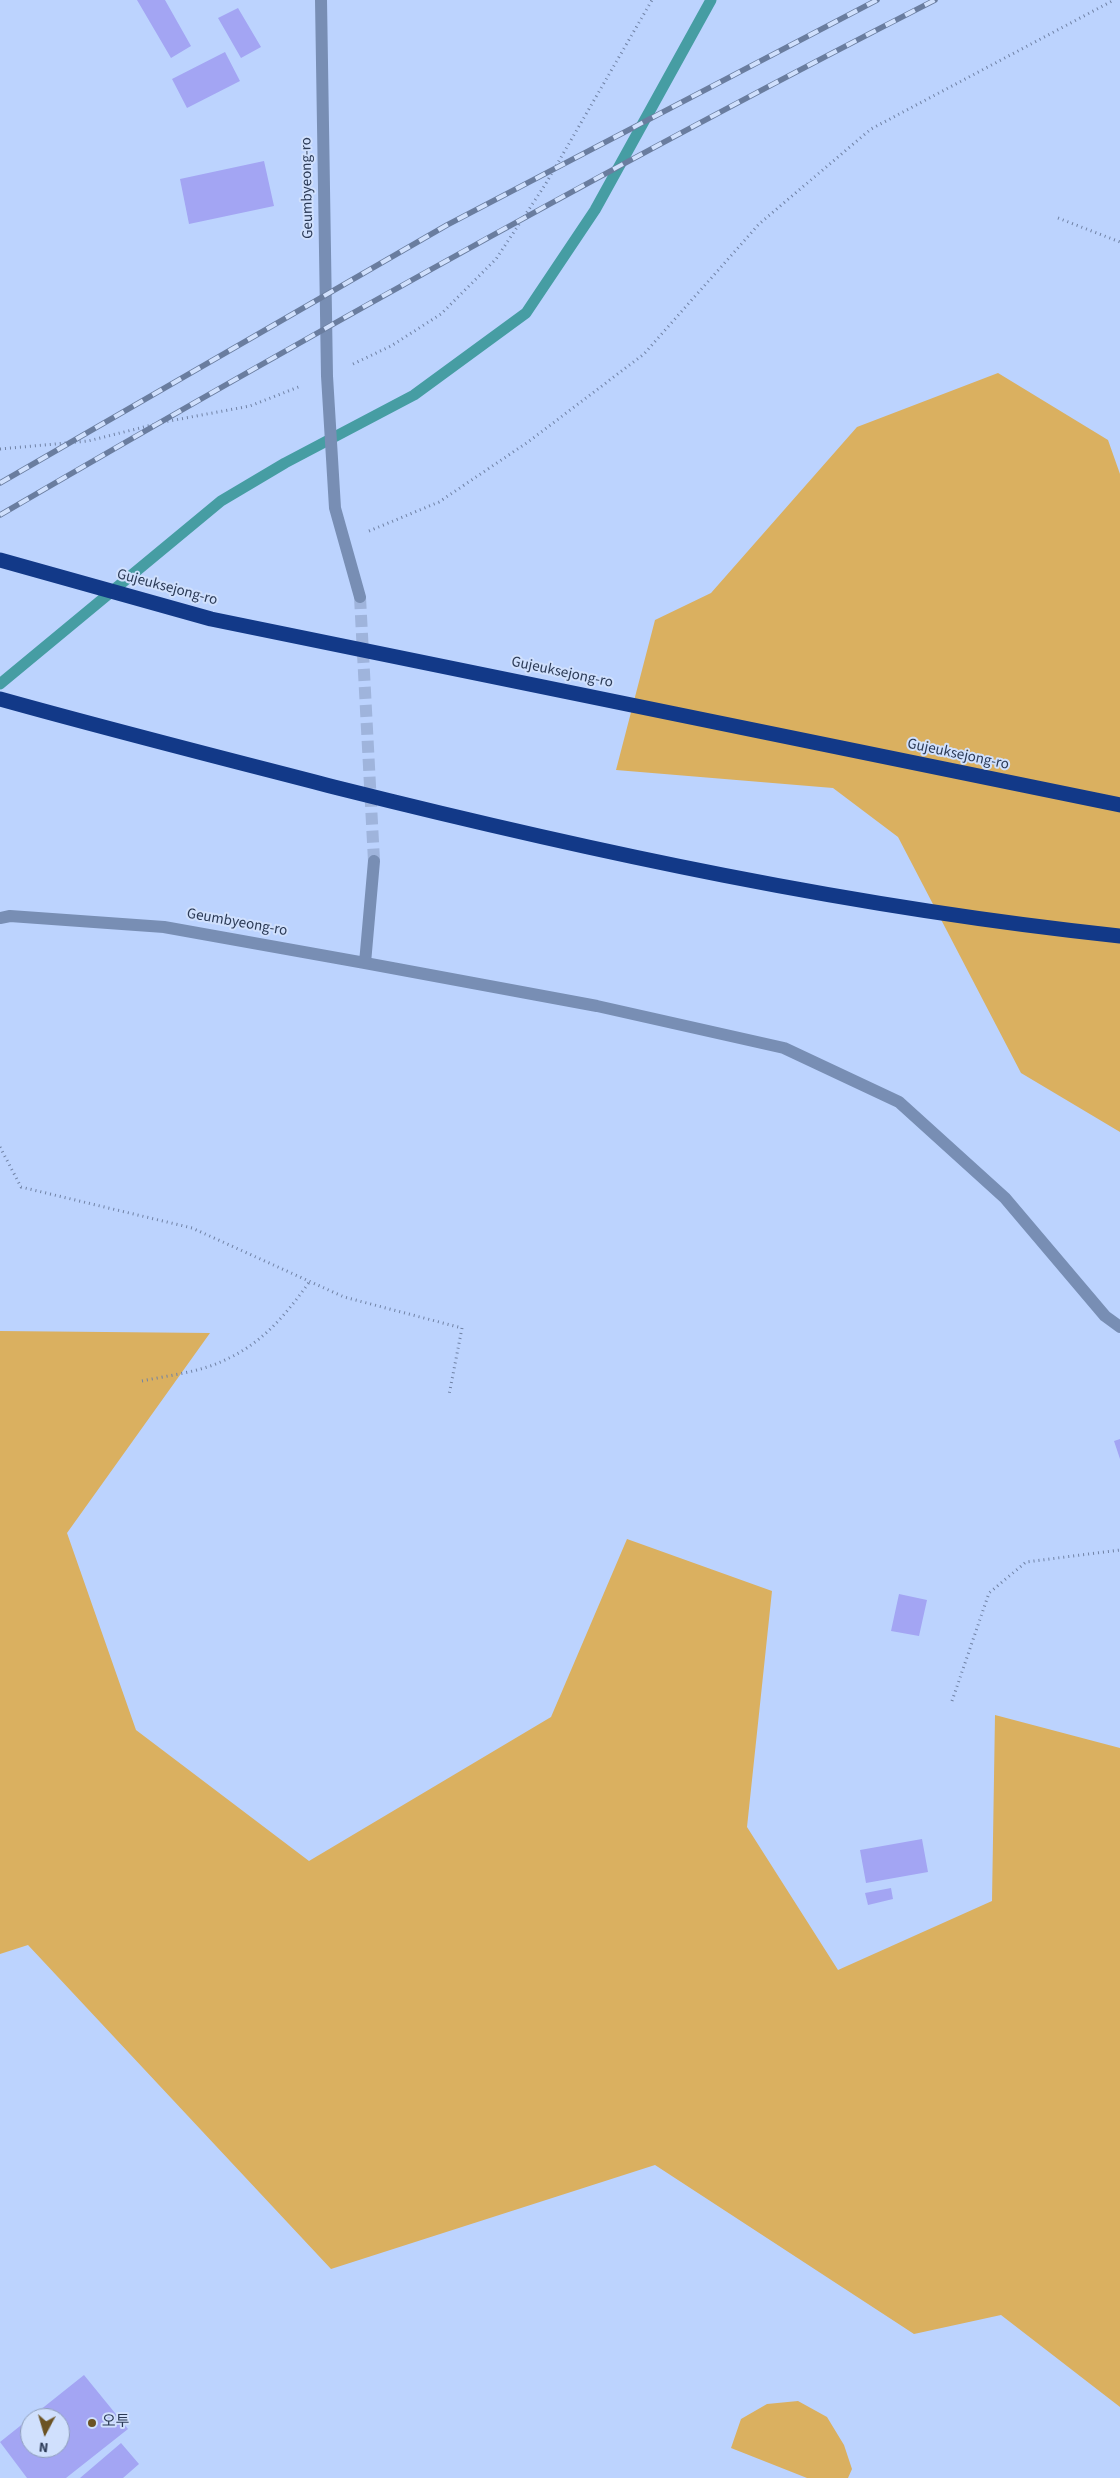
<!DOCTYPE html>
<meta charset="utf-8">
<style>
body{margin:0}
#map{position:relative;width:1120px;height:2478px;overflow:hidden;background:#bcd3fe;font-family:"Source Sans 3",sans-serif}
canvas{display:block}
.north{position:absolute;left:20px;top:2408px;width:50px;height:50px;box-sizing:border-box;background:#d0e0fd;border:1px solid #8e9eba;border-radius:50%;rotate:186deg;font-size:14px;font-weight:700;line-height:20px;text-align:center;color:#2b3a56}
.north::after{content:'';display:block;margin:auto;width:18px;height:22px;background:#6b5324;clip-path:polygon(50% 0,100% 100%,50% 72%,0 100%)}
</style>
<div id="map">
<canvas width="1120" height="2478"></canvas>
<div class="north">N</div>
</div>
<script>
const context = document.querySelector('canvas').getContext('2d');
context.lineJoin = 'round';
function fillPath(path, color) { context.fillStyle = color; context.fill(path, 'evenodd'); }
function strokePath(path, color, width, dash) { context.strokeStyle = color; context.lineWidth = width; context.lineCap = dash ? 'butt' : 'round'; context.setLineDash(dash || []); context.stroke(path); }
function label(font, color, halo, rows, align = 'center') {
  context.font = font + ' "Source Sans 3","Noto Sans KR",sans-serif'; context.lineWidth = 4; context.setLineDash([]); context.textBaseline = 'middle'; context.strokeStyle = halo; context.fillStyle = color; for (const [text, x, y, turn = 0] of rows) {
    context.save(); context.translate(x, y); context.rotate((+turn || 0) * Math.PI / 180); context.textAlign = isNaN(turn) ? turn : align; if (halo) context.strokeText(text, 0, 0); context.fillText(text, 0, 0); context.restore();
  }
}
const green = new Path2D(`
 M998,373L1108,440L1120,474V1132L1021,1073L898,837L833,788L616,770L655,620L711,593L857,427Z
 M0,1331L210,1333L67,1533L136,1730L309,1861L551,1717L627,1539L772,1591L747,1827L838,1970L992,1901L995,1715L1120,1748V2407L1001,2315L914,2334L655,2165L331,2269L28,1945L0,1954Z
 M798,2401L827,2417L844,2445L852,2469L848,2478H807L731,2448L741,2419L767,2404Z`);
const stream = new Path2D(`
 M0,684L221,501L285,463L414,395L526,313L595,210L711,0`);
const building = new Path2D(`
 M137,0H165L191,46L171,58Z
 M238,8L261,47L241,58L218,18Z
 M225,52L240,81L187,108L172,79Z
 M264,161L274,206L189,224L180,179Z
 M1120,1439V1459L1114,1441Z
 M899,1594L927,1600L919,1636L891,1631Z
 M922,1839L928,1872L866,1883L860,1850Z
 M891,1888L893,1899L868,1905L865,1893Z
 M84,2375L128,2429L66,2478H27L0,2442ZM30,2418H60V2448H30Z
 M121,2443L139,2464L123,2478H80Z`);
const minorTunnel = new Path2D(`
 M360,597L374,861`);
const path = new Path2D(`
 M1058,218L1120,242
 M353,364L391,346L441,314L496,259L545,185L652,0
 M0,449L88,441L164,422L250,406L301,386
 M369,531L439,502L528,442L644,354L759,224L871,129L1114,0
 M0,1147L21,1187L192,1228L344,1297L462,1328L449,1395
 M142,1381C170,1375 202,1372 227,1359C264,1342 287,1313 310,1281
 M952,1701L989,1593L1026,1562L1120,1550`);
const minor = new Path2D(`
 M321,0L327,376L335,508L360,597
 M0,918L10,916L164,927L365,963L374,861
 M365,963L597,1006L784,1048L899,1102L1005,1198L1105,1316L1120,1327`);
const highway = new Path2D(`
 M0,560L211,619L1120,805
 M0,699C111,730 222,758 334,787C593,852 854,908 1120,936`);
const rail = new Path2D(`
 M0,483L447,225L877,0
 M0,515C307,336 618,162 935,0`);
const markers = [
 [92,2423,5,"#6b5324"]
];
const streetNames = [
 ["Geumbyeong-ro",308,188,-91],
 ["Gujeuksejong-ro",167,588,15],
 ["Gujeuksejong-ro",562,673,12],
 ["Gujeuksejong-ro",958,755,12],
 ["Geumbyeong-ro",237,923,10]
];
const poiNames = [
 ["오투",102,2423]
];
fillPath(green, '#dab060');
strokePath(stream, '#469da3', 11);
fillPath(building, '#a3a5f3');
strokePath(minorTunnel, '#9fb4dc', 12, [12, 6]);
strokePath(path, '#7082a5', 3, [1, 4]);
strokePath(minor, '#788eb4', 12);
strokePath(highway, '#123988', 15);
strokePath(rail, '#6a7d9f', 5.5);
strokePath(rail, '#d0e0fd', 4, [11]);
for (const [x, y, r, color] of markers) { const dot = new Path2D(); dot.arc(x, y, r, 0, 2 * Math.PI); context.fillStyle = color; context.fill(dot); strokePath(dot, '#d0e0fd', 2); }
label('15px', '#2b3a56', '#d0e0fd', streetNames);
label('15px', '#2b3a56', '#d0e0fd', poiNames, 'left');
</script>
